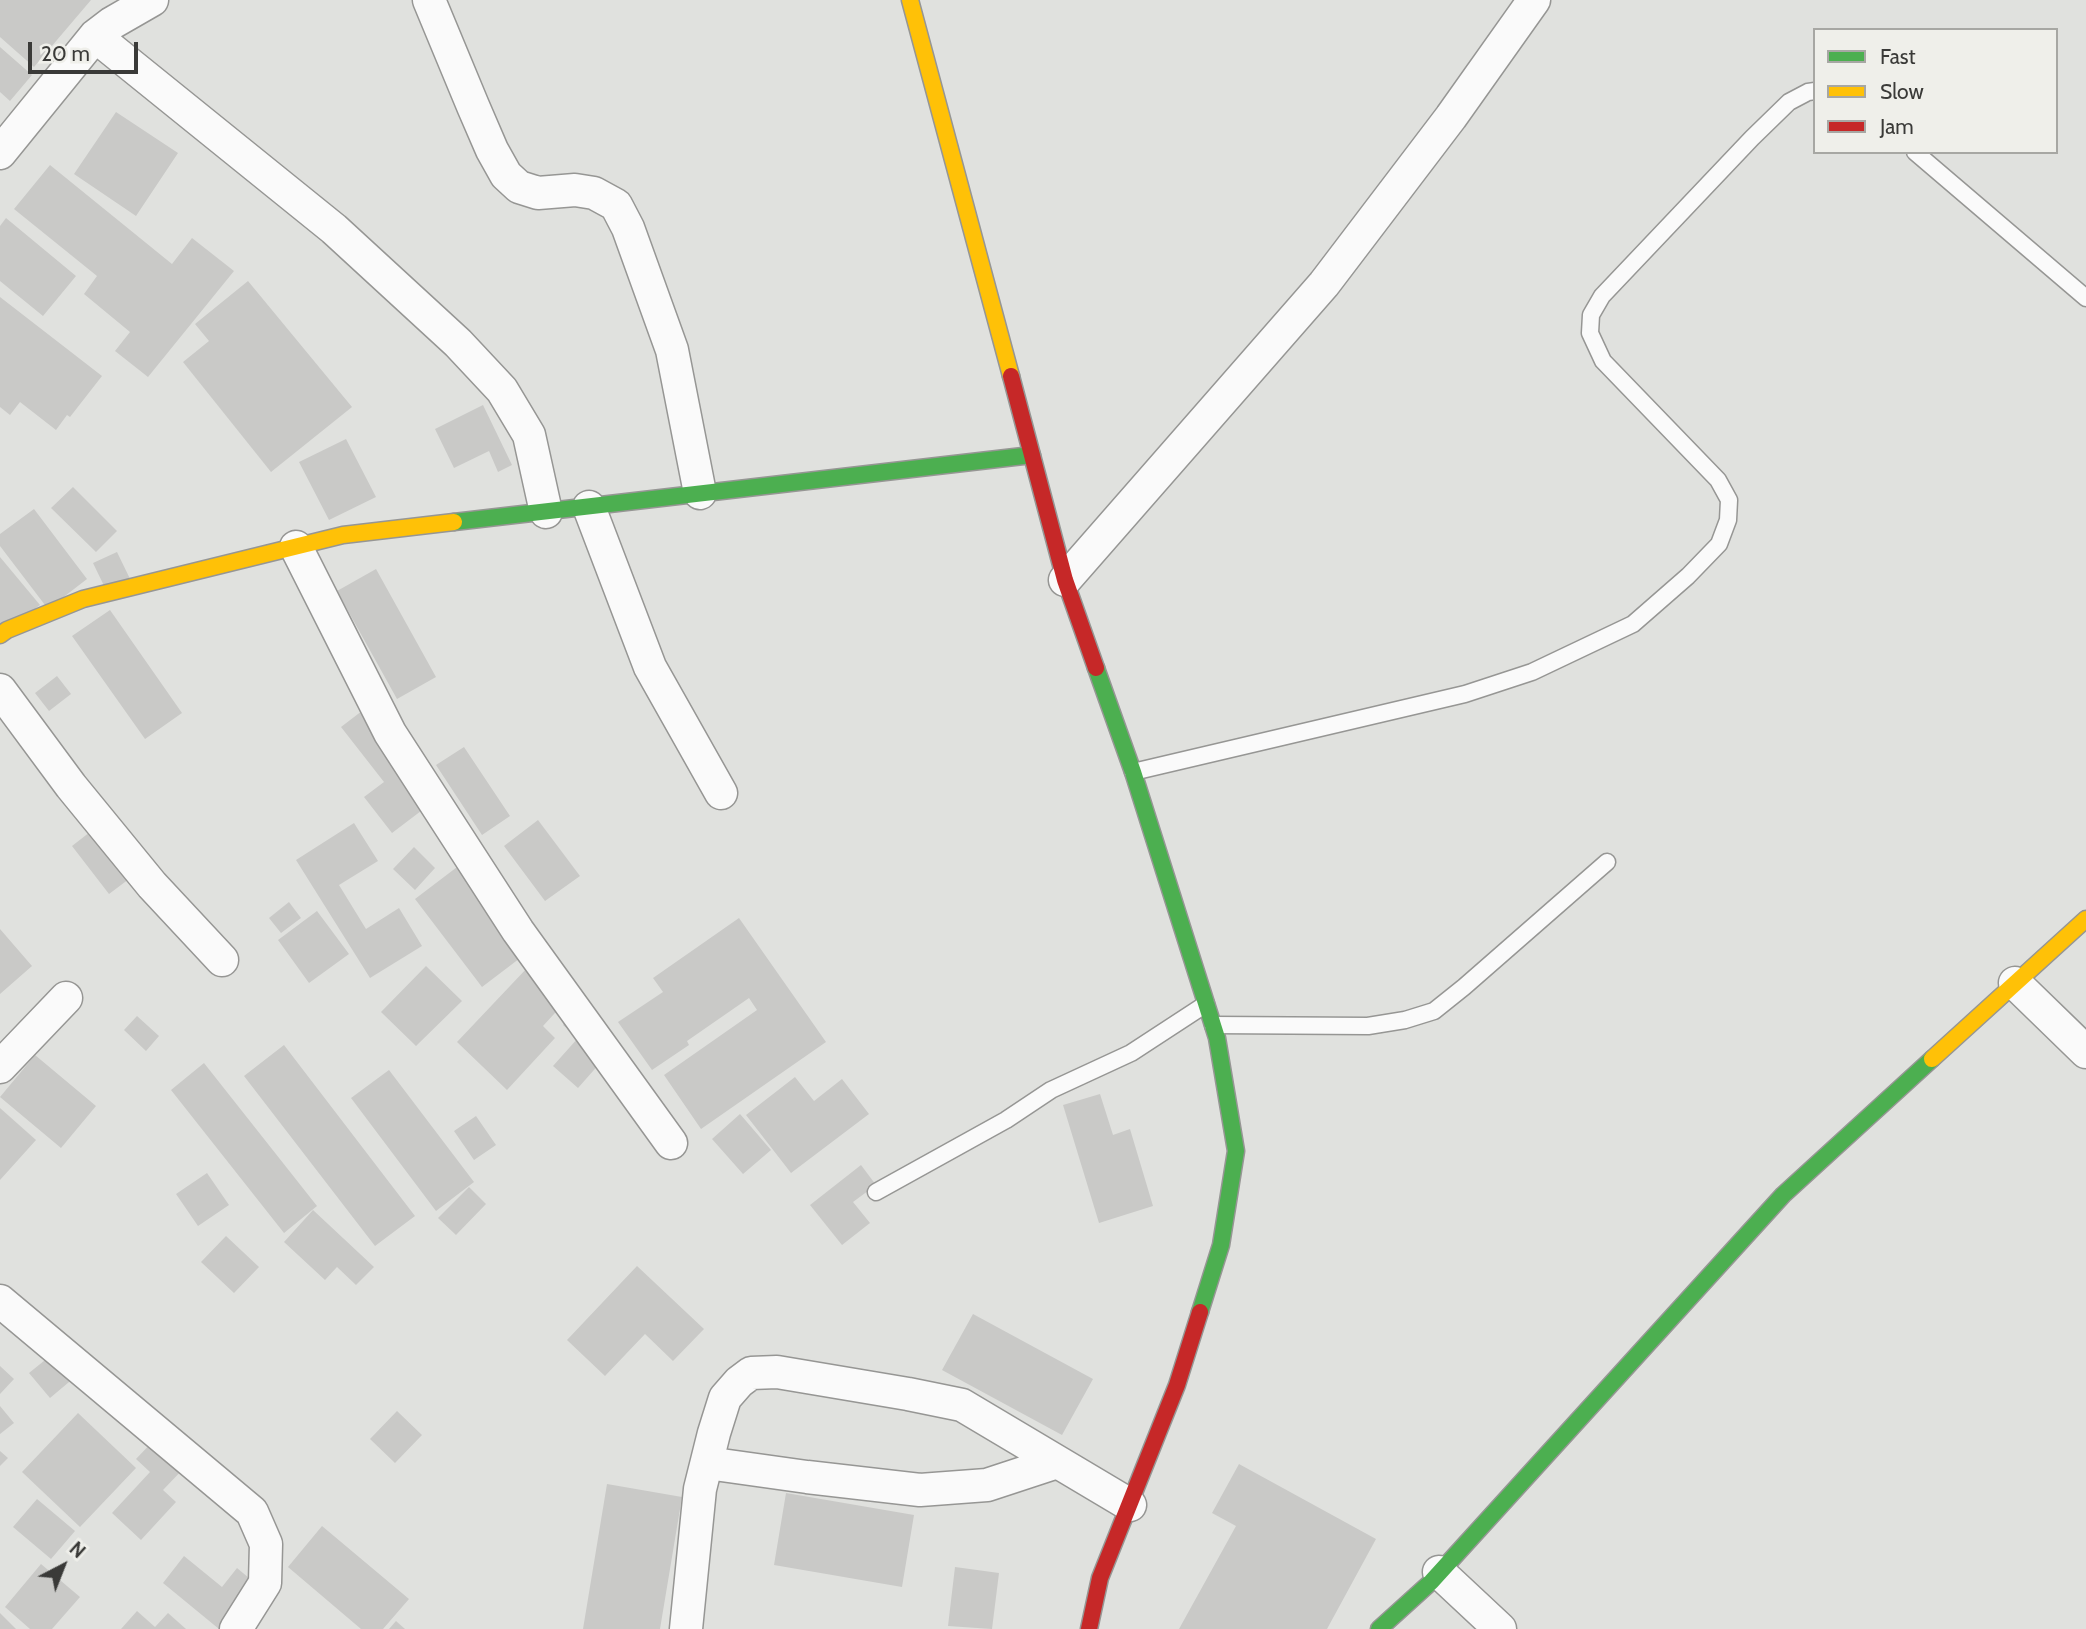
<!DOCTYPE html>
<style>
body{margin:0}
#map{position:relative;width:2086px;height:1629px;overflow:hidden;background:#e0e1de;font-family:Cabin,sans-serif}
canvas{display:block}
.legend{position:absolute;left:1813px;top:28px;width:245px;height:126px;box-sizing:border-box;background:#efefea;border:2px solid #a7a7a3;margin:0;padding:9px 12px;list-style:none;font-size:21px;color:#3a3a38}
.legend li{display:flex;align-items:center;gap:14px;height:35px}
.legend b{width:35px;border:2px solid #a7a7a3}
.north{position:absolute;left:28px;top:1531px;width:70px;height:70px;-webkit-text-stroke:5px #efefea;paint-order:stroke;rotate:42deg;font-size:19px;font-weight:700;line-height:28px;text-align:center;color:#3a3a38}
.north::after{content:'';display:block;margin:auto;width:24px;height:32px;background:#3a3a38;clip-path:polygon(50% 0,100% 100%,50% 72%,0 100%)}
.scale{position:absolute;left:28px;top:42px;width:110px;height:32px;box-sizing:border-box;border:4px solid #3a3a38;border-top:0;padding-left:9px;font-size:21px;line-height:24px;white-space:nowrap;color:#3a3a38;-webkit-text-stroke:5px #efefea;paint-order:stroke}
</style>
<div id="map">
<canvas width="2086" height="1629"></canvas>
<ul class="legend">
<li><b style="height:9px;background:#4caf50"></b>Fast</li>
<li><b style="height:9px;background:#ffc107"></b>Slow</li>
<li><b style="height:9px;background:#c62828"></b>Jam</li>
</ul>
<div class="north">N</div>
<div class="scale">20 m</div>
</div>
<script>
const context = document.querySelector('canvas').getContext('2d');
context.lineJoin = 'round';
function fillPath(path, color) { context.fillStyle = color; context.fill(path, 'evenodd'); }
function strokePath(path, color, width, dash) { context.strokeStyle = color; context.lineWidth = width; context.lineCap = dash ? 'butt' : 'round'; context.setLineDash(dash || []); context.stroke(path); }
const building = new Path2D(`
 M0,0H91L34,67L0,37Z
 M0,47L32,75L10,101L0,92Z
 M116,112L178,153L136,216L74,174Z
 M50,165L172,264L192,238L234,271L148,377L115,351L130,332L84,294L97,276L14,209Z
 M6,218L76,276L43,316L0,281V226Z
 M248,281L352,407L271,472L183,362L209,341L195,324Z
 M0,297L102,376L70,417L67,415L56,430L20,402L10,415L0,407Z
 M483,405L512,465L498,472L489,451L454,468L435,429Z
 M346,439L376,497L329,520L299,462Z
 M73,487L117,531L96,552L51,508Z
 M34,509L87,579L48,609L0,546V534Z
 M117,552L132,583L108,594L93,563Z
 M0,557L40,605L0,634Z
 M376,569L436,677L397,699L337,591Z
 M110,610L182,713L145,739L72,636Z
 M57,676L71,694L49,711L35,693Z
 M375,701L446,792L392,833L364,797L384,782L341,727Z
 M464,747L510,816L482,835L436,765Z
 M108,818L145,867L109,894L72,846Z
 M538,820L580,876L545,901L504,846Z
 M354,823L378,861L339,885L366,929L399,908L422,946L370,978L296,860Z
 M414,847L435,868L415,890L393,869Z
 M465,861L532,949L482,987L415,899Z
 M289,902L301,918L281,933L269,918Z
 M317,911L349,954L309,983L278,940Z
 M739,918L826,1042L701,1129L664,1075L757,1010L749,998L687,1041L689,1045L652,1070L618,1022L663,992L653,978Z
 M0,929L32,966L0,994Z
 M426,966L462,1001L416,1046L381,1012Z
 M528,967L565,1002L543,1026L555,1038L507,1090L457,1042Z
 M576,1010L616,1045L578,1088L553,1066L578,1038L563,1025Z
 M137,1016L159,1036L146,1051L124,1030Z
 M284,1045L415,1216L375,1246L244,1076Z
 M35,1055L96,1106L61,1148L0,1097Z
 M204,1063L317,1206L284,1233L171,1090Z
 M389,1070L474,1182L436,1211L351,1098Z
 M795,1077L814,1101L842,1079L869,1114L791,1173L746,1115Z
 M1100,1094L1113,1135L1130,1129L1153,1206L1099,1223L1063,1105Z
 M0,1108L36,1140L0,1180Z
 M740,1114L771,1150L743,1174L712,1139Z
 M476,1116L496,1145L474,1160L454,1131Z
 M861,1165L876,1185L853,1202L870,1223L842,1245L810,1205Z
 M207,1173L229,1205L198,1226L176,1194Z
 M469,1187L486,1204L456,1235L438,1218Z
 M313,1210L374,1267L356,1285L337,1267L325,1280L284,1242Z
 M226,1236L259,1267L234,1293L201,1262Z
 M637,1266L704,1329L673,1361L645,1334L605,1376L567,1340Z
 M973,1314L1093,1379L1062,1435L942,1370Z
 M55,1352L75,1377L50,1398L29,1373Z
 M0,1366L14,1379L0,1394Z
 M0,1406L14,1423L0,1434Z
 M397,1411L422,1435L395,1463L370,1439Z
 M78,1413L136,1468L80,1527L22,1472Z
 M156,1438L186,1466L163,1490L176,1502L141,1540L112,1513L150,1472L136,1459Z
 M0,1451L8,1458L0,1466Z
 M1239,1464L1376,1539L1327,1629H1179L1236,1526L1212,1513Z
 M607,1484L682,1497L660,1629H583Z
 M786,1493L914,1515L902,1587L774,1565Z
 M37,1499L75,1531L51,1559L13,1527Z
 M322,1526L409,1599L383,1629H361L288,1567Z
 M184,1556L222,1587L237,1568L267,1593L237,1629H219L163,1583Z
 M41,1564L80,1597L52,1629H30L5,1607Z
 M955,1567L999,1573L992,1629L948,1626Z
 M137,1611L155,1627L168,1613L186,1629H121Z
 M0,1613L16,1629H0Z
 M396,1621L405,1629H389Z`);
const lane = new Path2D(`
 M1915,152L2086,298
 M1133,772L1465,694L1532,672L1633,624L1688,576L1719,544L1728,520L1729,500L1718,480L1603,361L1590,333L1591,315L1602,296L1752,138L1789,102L1808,92L1815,91
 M1213,1025L1368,1026L1405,1020L1434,1011L1464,987L1607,862
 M876,1192L1006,1120L1051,1090L1131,1053L1206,1004`);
const street = new Path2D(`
 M429,0L473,106L492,150L506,175L519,187L538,193L575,190L594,193L616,205L628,228L672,350L700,493
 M95,36L334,229L458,343L502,390L529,435L546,512
 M0,153L95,36L112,23L152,0
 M589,507L650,667L721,793
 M296,547L390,733L518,931L671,1143
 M1065,580L1324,284L1451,117L1534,0
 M0,690L71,786L152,885L222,960
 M2015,983L2086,1052
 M0,1067L66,998
 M0,1301L252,1512L266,1544L265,1583L236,1629
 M707,1463L807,1477L920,1490L987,1485L1057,1462
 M1439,1572L1500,1629
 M686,1629L700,1489L714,1433L725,1398L739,1382L751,1373L777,1372L908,1394L962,1405L1130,1505`);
const fast = new Path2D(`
 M454,522L1032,455
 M1096,668L1133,772L1217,1038L1236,1151L1221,1245L1200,1312
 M1379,1629L1431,1582L1783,1195L1932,1059`);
const slow = new Path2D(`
 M910,0L1011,376
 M0,635L7,630L83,599L343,535L454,522
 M1932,1059L2086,919`);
const jam = new Path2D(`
 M1011,376L1065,580L1096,668
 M1089,1629L1100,1578L1177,1385L1200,1312`);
fillPath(building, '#c9c9c7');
strokePath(lane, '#969694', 19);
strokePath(street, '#969694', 35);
strokePath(fast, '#969694', 19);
strokePath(slow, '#969694', 19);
strokePath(jam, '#969694', 19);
strokePath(lane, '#fafafa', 16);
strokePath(street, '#fafafa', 32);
strokePath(fast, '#4caf50', 16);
strokePath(slow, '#ffc107', 16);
strokePath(jam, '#c62828', 16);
</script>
